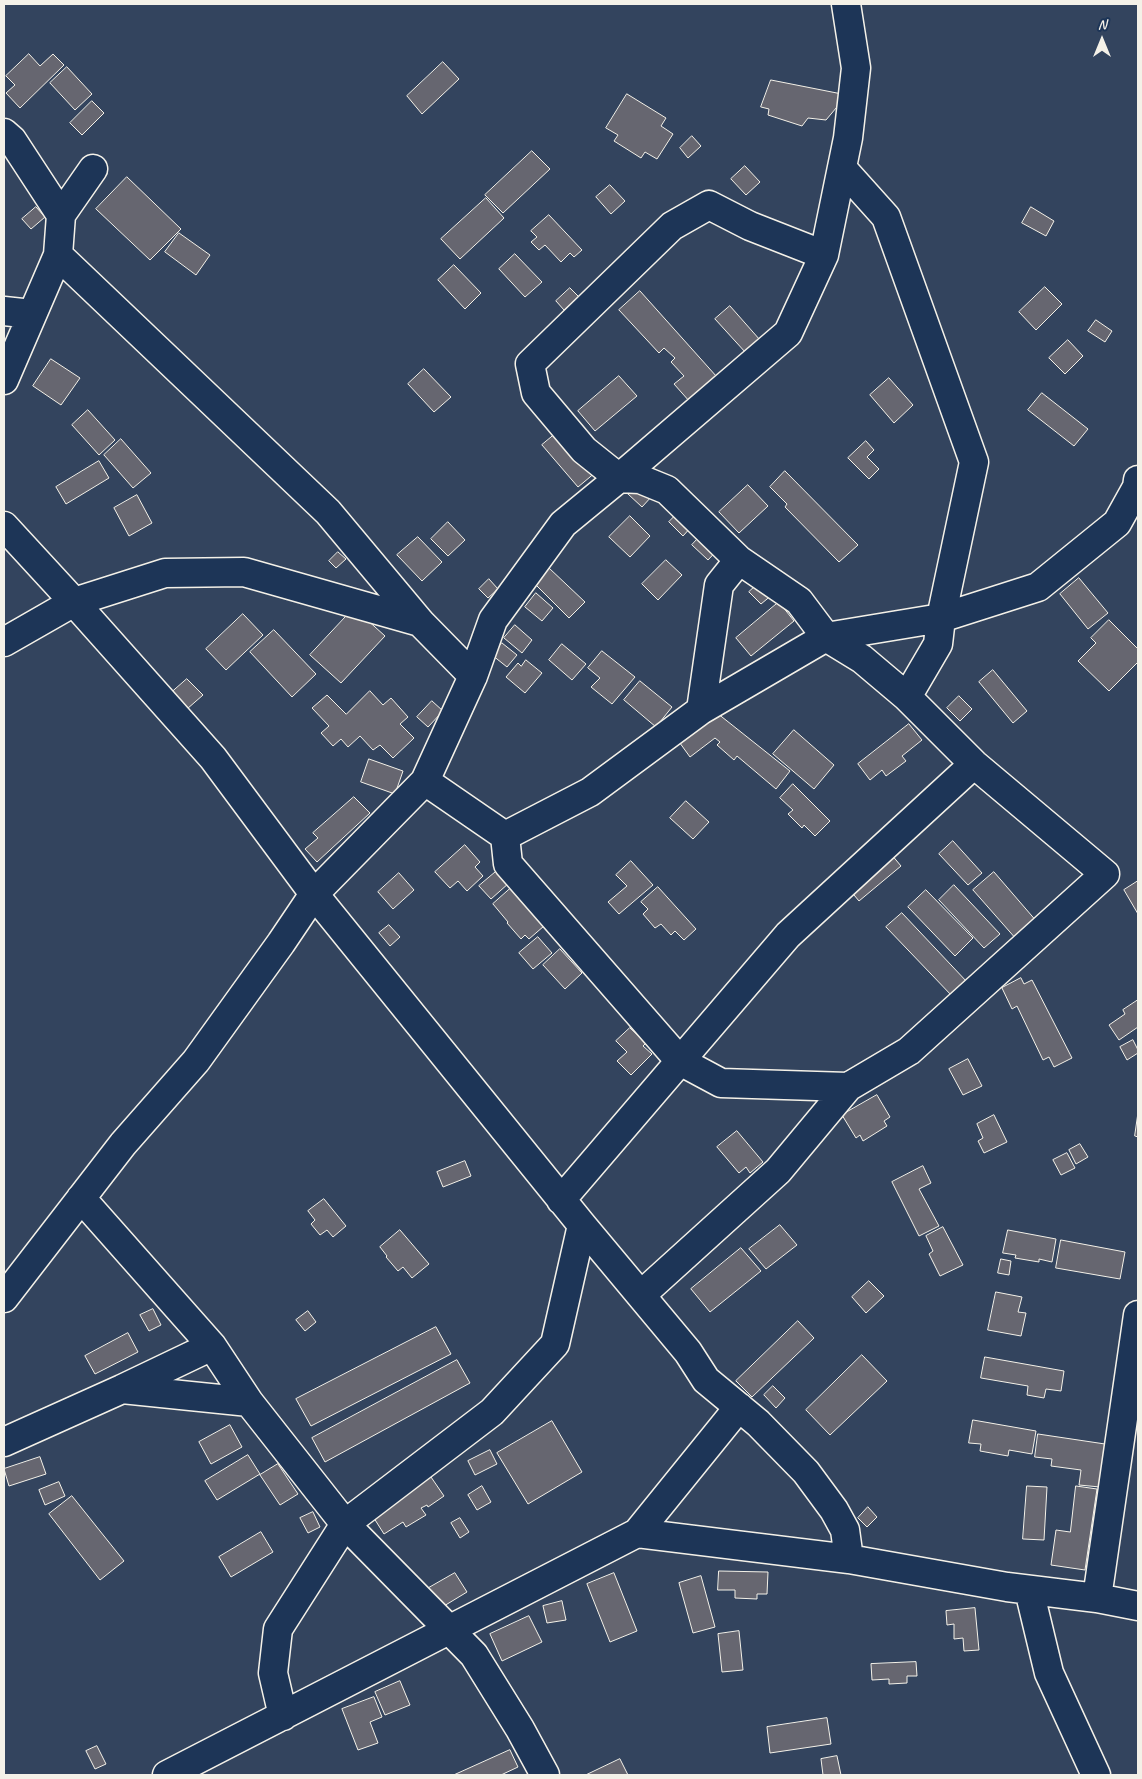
<!DOCTYPE html>
<style>
body{margin:0}
#map{position:relative;width:1142px;height:1779px;overflow:hidden;background:#33445e;font-family:Caveat,sans-serif}
canvas{display:block}
.frame{position:absolute;inset:0;border:5px solid #f4f1e8;pointer-events:none}
.north{position:absolute;left:1077px;top:15px;width:50px;height:50px;-webkit-text-stroke:4px #1d3557;paint-order:stroke;rotate:0deg;font-size:14px;font-weight:700;line-height:20px;text-align:center;color:#f4f1e8}
.north::after{content:'';display:block;margin:auto;width:18px;height:22px;background:#f4f1e8;clip-path:polygon(50% 0,100% 100%,50% 72%,0 100%)}
</style>
<div id="map">
<canvas width="1142" height="1779"></canvas>
<div class="frame"></div>
<div class="north">N</div>
</div>
<script>
const context = document.querySelector('canvas').getContext('2d');
context.lineJoin = 'round';
function fillPath(path, color) { context.fillStyle = color; context.fill(path, 'evenodd'); }
function strokePath(path, color, width, dash) { context.strokeStyle = color; context.lineWidth = width; context.lineCap = dash ? 'butt' : 'round'; context.setLineDash(dash || []); context.stroke(path); }
const building = new Path2D(`
 M29,54L40,66L53,54L64,65L20,108L6,93L15,85L6,76Z
 M443,62L459,79L422,114L407,96Z
 M67,67L92,94L75,110L50,83Z
 M771,80L847,95L826,120L808,118L802,126L768,115L769,109L761,107Z
 M627,94L666,118L661,126L673,134L657,159L645,152L641,158L614,141L618,135L606,128Z
 M92,101L104,113L82,135L70,123Z
 M692,136L701,146L688,158L680,148Z
 M532,151L550,169L503,213L485,195Z
 M745,166L760,182L746,195L731,179Z
 M127,177L181,229L150,260L96,209Z
 M610,185L625,201L611,214L596,197Z
 M486,198L504,218L460,259L441,239Z
 M36,207L45,217L31,229L22,219Z
 M1031,207L1054,221L1046,236L1022,223Z
 M549,215L582,250L574,257L570,253L561,262L545,245L539,250L531,242L537,237L531,231Z
 M179,233L210,255L196,275L165,252Z
 M515,254L542,282L525,297L499,269Z
 M454,265L481,293L465,309L438,280Z
 M1045,287L1062,304L1036,330L1019,312Z
 M570,288L579,297L564,310L556,301Z
 M640,291L717,377L690,402L674,384L684,376L671,362L675,358L664,348L659,353L619,310Z
 M730,306L760,340L746,353L715,319Z
 M1096,320L1112,331L1105,342L1088,331Z
 M1068,340L1083,356L1065,374L1049,358Z
 M51,359L80,378L61,405L33,386Z
 M424,369L451,397L434,412L408,384Z
 M619,376L637,396L595,431L578,411Z
 M889,378L913,405L894,423L870,395Z
 M1042,393L1088,429L1074,446L1028,410Z
 M88,410L115,440L99,455L72,425Z
 M560,430L596,472L578,487L542,445Z
 M121,439L151,473L133,488L104,455Z
 M866,441L874,450L867,457L879,469L869,479L848,458Z
 M99,461L109,478L66,504L56,487Z
 M785,471L858,545L839,562L785,507L787,504L770,487Z
 M640,483L652,496L642,507L628,494Z
 M748,485L768,506L739,533L719,512Z
 M137,495L152,523L129,536L114,508Z
 M678,513L692,526L683,536L669,522Z
 M630,516L650,536L630,557L609,537Z
 M448,522L465,540L448,556L431,539Z
 M705,531L721,546L708,560L692,545Z
 M418,537L442,562L422,581L397,555Z
 M338,552L346,559L336,568L329,561Z
 M666,560L682,575L658,600L642,584Z
 M549,568L585,602L569,618L534,583Z
 M1079,578L1108,613L1088,629L1060,594Z
 M489,579L498,589L488,598L479,589Z
 M761,581L773,594L761,604L749,592Z
 M536,593L553,608L542,621L525,607Z
 M779,602L794,621L751,656L736,638Z
 M354,608L385,636L341,683L310,655Z
 M243,614L263,635L226,670L206,649Z
 M1109,620L1138,649V662L1109,691L1078,661L1096,643L1091,638Z
 M515,625L532,640L522,653L504,638Z
 M274,630L316,674L292,697L250,652Z
 M502,643L517,655L507,667L492,655Z
 M562,644L586,664L572,680L549,660Z
 M602,651L635,677L612,704L591,687L600,678L588,668Z
 M526,660L542,673L525,693L506,677L518,663L521,666Z
 M993,670L1027,711L1013,723L979,682Z
 M187,679L203,695L187,709L171,693Z
 M640,681L672,707L656,727L624,700Z
 M370,691L383,705L391,698L408,717L400,724L414,738L393,758L380,745L373,750L360,736L348,747L341,739L333,746L321,733L329,726L312,708L327,695L346,714Z
 M959,696L972,709L960,721L947,708Z
 M432,701L443,711L428,727L417,717Z
 M717,713L790,771L776,789L737,756L734,760L717,745L720,742L715,738L690,757L677,739Z
 M909,724L922,740L902,756L906,761L886,776L882,770L870,780L858,764Z
 M794,730L834,765L814,789L773,754Z
 M369,759L403,771L395,794L361,782Z
 M793,784L830,821L815,836L804,825L802,828L788,814L793,810L780,798Z
 M354,797L370,813L317,862L305,849L318,838L313,833Z
 M686,801L709,822L693,839L670,818Z
 M953,841L982,873L968,885L939,854Z
 M465,845L480,862L475,867L483,876L467,891L458,881L450,888L435,872Z
 M891,854L901,866L859,901L849,889Z
 M631,861L653,885L619,914L608,902L627,886L616,875Z
 M498,870L509,883L491,899L479,886Z
 M994,872L1038,923L1017,940L973,890Z
 M399,873L414,890L393,909L378,892Z
 M1138,881V914L1124,890Z
 M954,885L1000,934L984,948L939,900Z
 M658,887L696,929L684,940L675,931L671,935L661,924L655,928L643,914L648,909L641,902Z
 M511,888L544,926L529,939L525,935L521,939L507,923L508,922L493,904Z
 M926,890L973,938L955,956L908,907Z
 M902,913L968,983L953,997L886,927Z
 M389,925L400,937L390,946L379,933Z
 M538,937L552,953L533,969L519,953Z
 M560,949L582,973L565,989L543,965Z
 M1021,978L1024,984L1032,980L1072,1058L1054,1067L1049,1057L1043,1060L1017,1006L1012,1009L1002,988Z
 M1138,1000V1027L1119,1040L1109,1025L1125,1014L1123,1010Z
 M630,1028L646,1043L643,1046L652,1054L631,1075L617,1061L627,1052L616,1041Z
 M1133,1040L1138,1050V1053L1127,1060L1120,1047Z
 M968,1059L982,1086L963,1095L949,1069Z
 M877,1095L890,1117L884,1121L887,1126L863,1141L860,1135L856,1138L842,1115Z
 M1138,1113V1137L1135,1136Z
 M994,1115L1007,1142L984,1153L978,1141L983,1138L977,1124Z
 M737,1131L763,1162L750,1173L746,1167L739,1173L717,1147Z
 M1080,1144L1088,1157L1076,1164L1069,1150Z
 M1067,1153L1075,1168L1061,1175L1053,1160Z
 M465,1161L471,1176L443,1187L437,1172Z
 M923,1166L931,1183L919,1189L939,1226L919,1236L892,1182Z
 M324,1199L346,1226L333,1237L327,1230L320,1235L311,1224L315,1220L308,1211Z
 M780,1225L797,1245L766,1269L749,1249Z
 M943,1227L963,1265L940,1276L929,1254L933,1251L926,1236Z
 M400,1230L429,1264L412,1278L403,1267L398,1271L386,1257L387,1256L380,1247Z
 M1008,1230L1056,1239L1052,1262L1039,1259V1262L1015,1258L1016,1255L1003,1253Z
 M1061,1240L1125,1252L1120,1279L1056,1268Z
 M741,1248L761,1271L710,1312L691,1289Z
 M1001,1259L1011,1261L1009,1275L998,1273Z
 M869,1281L884,1296L866,1313L852,1297Z
 M996,1292L1022,1297L1018,1312L1026,1313L1021,1336L988,1330Z
 M153,1309L161,1325L149,1331L140,1315Z
 M308,1311L316,1322L305,1331L296,1320Z
 M798,1321L814,1338L752,1397L736,1381Z
 M436,1327L451,1354L311,1426L296,1399Z
 M128,1333L138,1352L95,1374L85,1356Z
 M862,1355L887,1381L830,1435L806,1410Z
 M985,1357L1064,1371L1061,1391L1046,1389L1044,1398L1027,1395L1028,1386L981,1378Z
 M457,1360L470,1383L325,1462L312,1438Z
 M773,1386L785,1398L776,1408L764,1395Z
 M973,1420L1036,1431L1032,1454L1009,1450L1008,1456L980,1451L981,1444L969,1443Z
 M552,1421L582,1472L528,1504L497,1453Z
 M230,1425L242,1447L211,1464L199,1442Z
 M1038,1434L1105,1444L1100,1487L1079,1485L1081,1470L1051,1466L1052,1459L1035,1457Z
 M490,1450L497,1464L475,1475L468,1461Z
 M248,1455L260,1474L217,1500L205,1481Z
 M40,1457L46,1474L9,1486L4,1469Z
 M278,1464L298,1494L280,1505L260,1475Z
 M431,1477L444,1496L428,1507L427,1505L421,1508L426,1515L406,1527L403,1522L384,1534L372,1515Z
 M59,1482L65,1496L45,1505L39,1490Z
 M482,1486L491,1502L477,1510L468,1495Z
 M1027,1486L1047,1487L1044,1540L1023,1539Z
 M1076,1486L1097,1489L1085,1570L1051,1565L1056,1530L1070,1532Z
 M72,1496L124,1561L100,1580L49,1514Z
 M868,1507L877,1517L867,1527L858,1518Z
 M313,1512L320,1527L308,1533L300,1518Z
 M460,1518L469,1532L460,1538L451,1523Z
 M261,1532L273,1552L231,1577L219,1557Z
 M719,1571L768,1572L767,1594H757V1599L735,1598V1590H718Z
 M455,1573L467,1592L439,1609L427,1589Z
 M614,1573L637,1631L610,1642L587,1584Z
 M701,1576L715,1627L693,1633L679,1583Z
 M562,1601L566,1620L547,1623L543,1606Z
 M975,1608L979,1650L964,1651L963,1638L954,1639V1624L947,1625L946,1611Z
 M529,1616L542,1642L502,1661L490,1634Z
 M739,1631L743,1670L722,1672L718,1634Z
 M916,1662L917,1676H907V1683L889,1684V1679L872,1680L871,1664Z
 M400,1681L410,1705L385,1715L375,1692Z
 M374,1697L382,1717L370,1722L378,1743L358,1750L342,1709Z
 M827,1718L831,1744L770,1753L767,1727Z
 M97,1746L106,1764L95,1769L86,1751Z
 M510,1750L518,1767L501,1775H454Z
 M837,1756L841,1775H823L821,1759Z
 M620,1759L628,1775H586Z`);
const minor = new Path2D(`
 M4,133L12,140L61,215
 M842,168L886,217L974,462L941,618L938,644L907,697
 M58,255L328,512L420,622L473,676
 M4,311L32,314
 M4,380L58,255L61,215L93,169
 M4,526L74,602L213,758L314,894L582,1225L688,1352L706,1380L758,1423L806,1472L834,1510L845,1530L849,1559
 M4,642L74,602L165,573L244,572L420,622
 M701,710L719,585L739,560
 M425,781L505,836L508,864L680,1061L721,1083L848,1087
 M505,836L590,792L701,710L826,637L941,618L1038,587L1117,523L1137,487L1138,480
 M81,1198L212,1346L249,1402L345,1524L474,1655L520,1729L545,1775
 M561,1200L788,935L974,764
 M641,1295L778,1171L848,1087L909,1051L1105,874L974,764L907,697L862,659L826,637L799,601L739,560L667,490L640,479L619,478L584,450L536,393L530,364L672,226L709,205L750,226L824,255
 M4,1298L123,1144L196,1061L281,943L314,894L425,781L473,676L493,620L563,524L619,478L788,333L824,255L848,138L856,68L846,4
 M122,1389L249,1402
 M4,1442L122,1389L212,1346
 M637,1533L739,1407
 M1029,1590L1049,1673L1096,1775
 M1097,1598L1138,1315
 M283,1716L273,1673L278,1629L345,1524L492,1412L555,1344L582,1225
 M167,1775L637,1533L849,1559L1007,1587L1097,1598L1138,1606`);
fillPath(building, '#666670');
strokePath(building, '#f4f1e8', 1);
strokePath(minor, '#f4f1e8', 31);
strokePath(minor, '#1d3557', 28);
</script>
